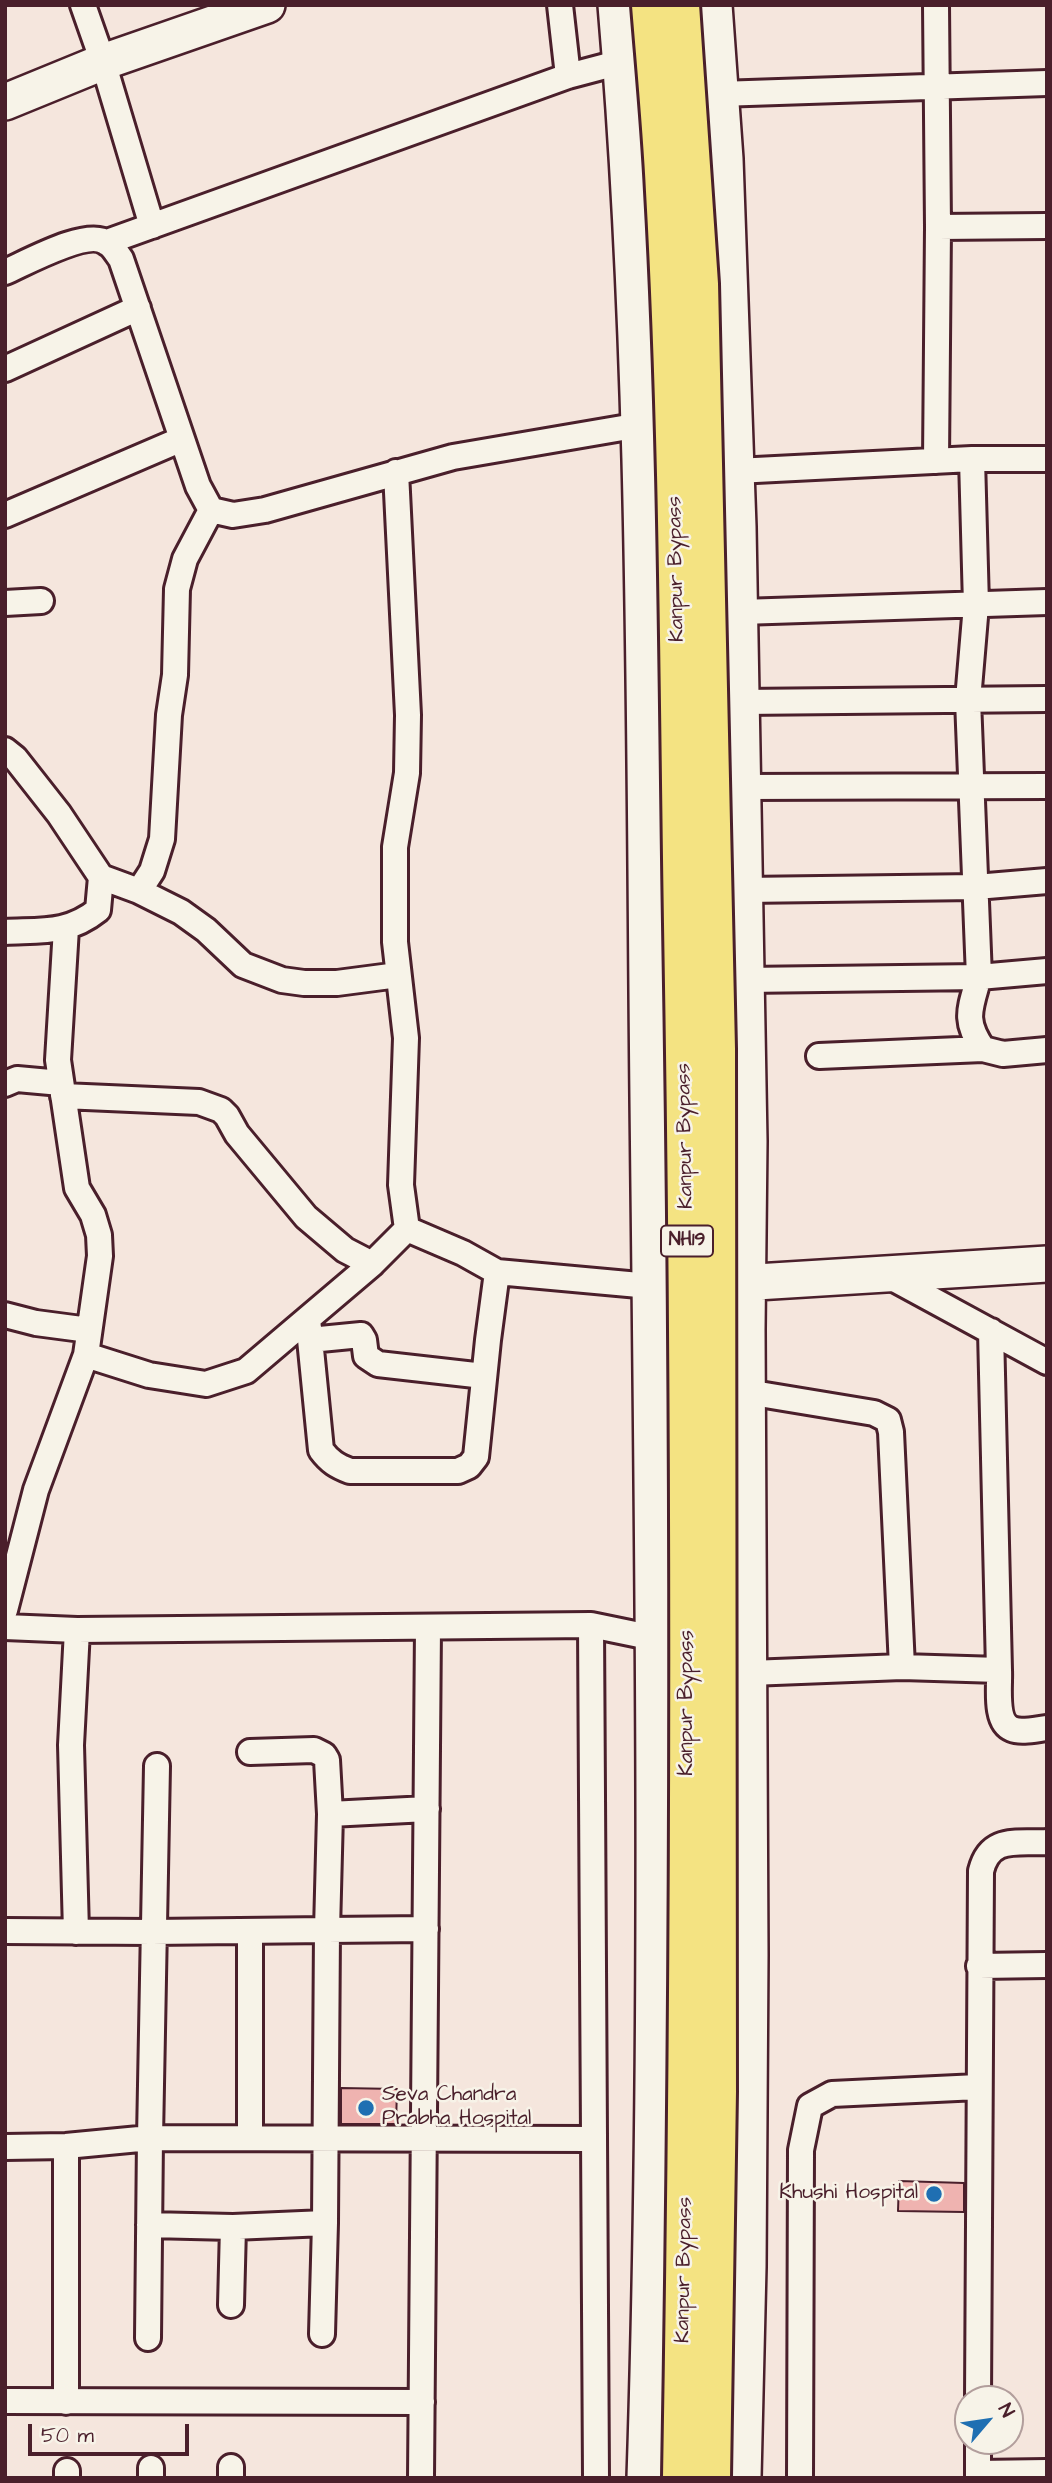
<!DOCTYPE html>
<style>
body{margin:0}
#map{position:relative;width:1052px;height:2483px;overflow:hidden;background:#f5e6dd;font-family:"Architects Daughter",sans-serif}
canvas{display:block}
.frame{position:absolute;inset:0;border:7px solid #4a1f2b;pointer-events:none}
.north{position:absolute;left:954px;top:2385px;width:70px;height:70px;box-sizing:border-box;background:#f7f3e8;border:2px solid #b29e9c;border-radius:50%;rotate:61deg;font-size:19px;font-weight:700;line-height:28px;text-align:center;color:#4a1f2b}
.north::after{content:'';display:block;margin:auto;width:24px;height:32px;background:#1f6fb2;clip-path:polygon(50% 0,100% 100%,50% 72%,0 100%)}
.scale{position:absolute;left:28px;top:2424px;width:161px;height:32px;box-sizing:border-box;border:4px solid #4a1f2b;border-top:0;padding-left:9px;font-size:21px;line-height:24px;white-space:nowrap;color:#4a1f2b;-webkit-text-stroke:5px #f7f3e8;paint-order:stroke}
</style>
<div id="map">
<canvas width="1052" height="2483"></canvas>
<div class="frame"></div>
<div class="north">N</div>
<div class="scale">50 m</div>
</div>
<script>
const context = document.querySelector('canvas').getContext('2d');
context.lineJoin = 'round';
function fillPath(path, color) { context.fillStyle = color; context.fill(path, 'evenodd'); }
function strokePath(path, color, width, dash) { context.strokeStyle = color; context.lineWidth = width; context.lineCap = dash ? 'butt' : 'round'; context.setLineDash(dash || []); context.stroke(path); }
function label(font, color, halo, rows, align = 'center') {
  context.font = font + ' "Architects Daughter",sans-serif'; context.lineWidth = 5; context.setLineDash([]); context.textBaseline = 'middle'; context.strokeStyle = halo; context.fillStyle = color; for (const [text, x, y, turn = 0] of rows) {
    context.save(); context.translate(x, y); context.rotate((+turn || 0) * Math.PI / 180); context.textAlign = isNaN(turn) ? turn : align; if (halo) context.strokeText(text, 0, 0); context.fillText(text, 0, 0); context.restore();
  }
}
const building = new Path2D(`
 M341,2088L397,2089L396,2124H341Z
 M899,2181L964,2183V2212L898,2211Z`);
const street = new Path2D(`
 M83,5L103,62L152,226
 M560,5L568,76
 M936,5L938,227L936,461
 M719,94L1047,83
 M938,227L1047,226
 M107,242L568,76L621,62
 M5,272C26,263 88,228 107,243C113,246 117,254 121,259L198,486L211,510L233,515L265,510L453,457L640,425
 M5,369L138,308
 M972,459L976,605L968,700L979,977C970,1009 963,1020 983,1049L1003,1054L1047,1050
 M736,471L972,459H1047
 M396,472L408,715L407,773L395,847V942L406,1038L401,1185L407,1229L463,1253L497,1272L650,1286
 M5,515L182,439
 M5,603L41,601
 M741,612L1047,602
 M741,702L1047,699
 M5,750L15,758L59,814L101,877L139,891L181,912L206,930L243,965L282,980L304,983H337L398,975
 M743,787L1047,786
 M744,890L976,887L1047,881
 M139,891L152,871L162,839L169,715L175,675L177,589L185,559L211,510
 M5,932C42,930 68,934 98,910L101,877
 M745,980L979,977L1047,971
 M819,1056L983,1049
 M5,1084L17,1079L61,1083
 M63,1096L199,1102L221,1110L227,1116L237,1134L306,1217L345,1250L372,1264
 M885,1274L1047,1362
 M5,1315L36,1323L89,1330
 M308,1319L321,1450C330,1462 337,1466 350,1471H458L469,1466L476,1457L488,1340L497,1272
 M991,1331L999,1670
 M310,1340L361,1335L364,1340L366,1356L378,1364L484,1376
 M86,1355L149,1375L206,1384L246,1371L372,1264L407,1229
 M747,1392L874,1413L888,1420L891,1432L902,1667
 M5,1610L36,1490L86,1355L100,1256L99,1235L93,1215L77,1188L58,1060L66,928
 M591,1625L596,2478
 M5,1627L77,1630L591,1625L654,1638
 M750,1673L902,1667L999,1670C1000,1686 994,1722 1012,1729C1021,1733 1037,1729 1047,1728
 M250,1752L314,1750L324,1755L327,1760L330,1814L427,1809
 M157,1766L150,2138L594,2139
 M330,1814L327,1930L426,1929
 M5,1931L152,1932L327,1930L325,2223L233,2227L231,2305
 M76,1932L71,1745L77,1630
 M979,1966L1047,1965
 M250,2137V1931
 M66,2146V2402
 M5,2147L66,2146L150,2138L148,2338
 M149,2225L233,2227
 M322,2334L325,2223
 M978,2399L981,1871C990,1835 1017,1844 1047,1842
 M5,2401L422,2402
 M978,2473L1047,2472
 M67,2478V2471
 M151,2478V2468
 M231,2478V2467
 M421,2478L428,1627
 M800,2478L801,2150L810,2106L832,2094L978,2087
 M978,2478V2441`);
const secondary = new Path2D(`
 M616,5C647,369 644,734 648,1098C653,1558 660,2018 645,2478
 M714,5L725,159L738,527L749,1141L747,1329L750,1955L748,2267L743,2478
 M5,102L103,62L267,5
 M724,1284L1047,1264`);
const highwayBridge = new Path2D(`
 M651,5C656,67 662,129 665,191C679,435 679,680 683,924C692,1442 691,1960 682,2478
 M680,5L699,284L716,1049L717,2091L711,2478`);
const markers = [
 [366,2108,9,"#1f6fb2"],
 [934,2194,9,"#1f6fb2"]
];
const shields = [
 [687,1241,52]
];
const shieldNames = [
 ["NH19",687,1241]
];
const streetNames = [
 ["Kanpur Bypass",677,569,-91],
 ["Kanpur Bypass",686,1136,-91],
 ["Kanpur Bypass",688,1703,-90],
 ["Kanpur Bypass",685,2270,-89]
];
const poiNames = [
 ["Seva Chandra",382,2096],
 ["Prabha Hospital",382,2120],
 ["Khushi Hospital",918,2194,"right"]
];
fillPath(building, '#efb3b0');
strokePath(building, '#4a1f2b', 2);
strokePath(street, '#4a1f2b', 30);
strokePath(secondary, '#4a1f2b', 40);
strokePath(street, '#f7f3e8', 24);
strokePath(secondary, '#f7f3e8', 35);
strokePath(highwayBridge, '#4a1f2b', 44, []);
strokePath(highwayBridge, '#f4e382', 38);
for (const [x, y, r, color] of markers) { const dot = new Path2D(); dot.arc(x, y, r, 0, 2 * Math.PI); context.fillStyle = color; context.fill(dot); strokePath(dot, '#f7f3e8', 2.5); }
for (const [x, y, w] of shields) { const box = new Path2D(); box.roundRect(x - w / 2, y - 15.5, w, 31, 5); context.fillStyle = '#f7f3e8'; context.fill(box); strokePath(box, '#4a1f2b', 2); }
label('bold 19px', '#4a1f2b', null, shieldNames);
label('21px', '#4a1f2b', '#f7f3e8', streetNames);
label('21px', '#4a1f2b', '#f7f3e8', poiNames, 'left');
</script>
